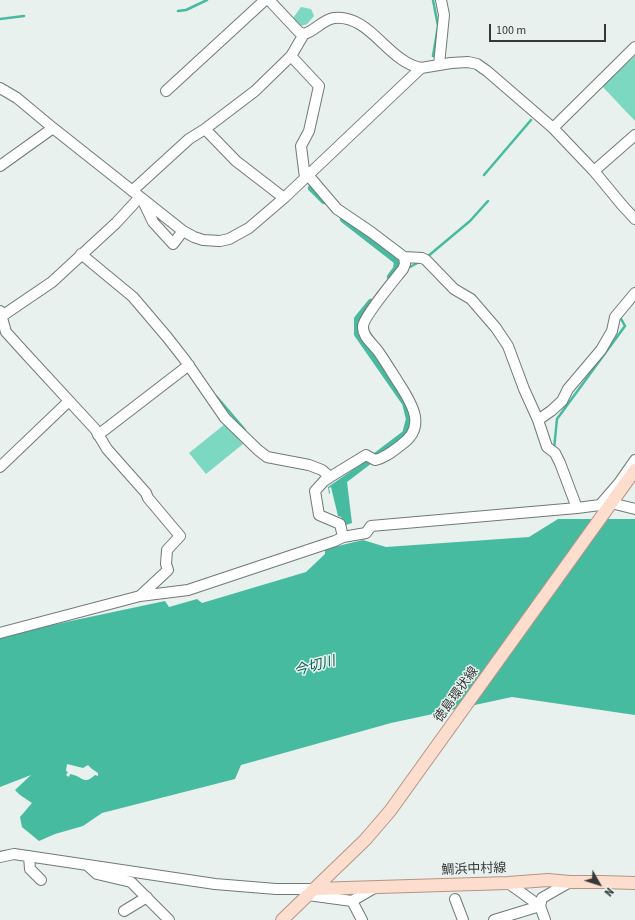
<!DOCTYPE html>
<meta charset="utf-8">
<style>
body{margin:0}
#map{position:relative;width:635px;height:920px;overflow:hidden;background:#e8f1ee;font-family:"Source Sans 3",sans-serif}
canvas{display:block}
.north{position:absolute;left:579px;top:864px;width:40px;height:40px;-webkit-text-stroke:3px #e8f1ee;paint-order:stroke;rotate:129deg;font-size:11px;font-weight:700;line-height:16px;text-align:center;color:#343837}
.north::after{content:'';display:block;margin:auto;width:14px;height:18px;background:#343837;clip-path:polygon(50% 0,100% 100%,50% 72%,0 100%)}
.scale{position:absolute;left:489px;top:24px;width:117px;height:18px;box-sizing:border-box;border:2px solid #343837;border-top:0;padding-left:5px;font-size:12px;line-height:14px;white-space:nowrap;color:#343837;-webkit-text-stroke:3px #e8f1ee;paint-order:stroke}
</style>
<div id="map">
<canvas width="635" height="920"></canvas>
<div class="north">N</div>
<div class="scale">100 m</div>
</div>
<script>
const context = document.querySelector('canvas').getContext('2d');
context.lineJoin = 'round';
function fillPath(path, color) { context.fillStyle = color; context.fill(path, 'evenodd'); }
function strokePath(path, color, width, dash) { context.strokeStyle = color; context.lineWidth = width; context.lineCap = dash ? 'butt' : 'round'; context.setLineDash(dash || []); context.stroke(path); }
function label(font, color, halo, rows, align = 'center') {
  context.font = font + ' "Source Sans 3","Noto Sans JP",sans-serif'; context.lineWidth = 3; context.setLineDash([]); context.textBaseline = 'middle'; context.strokeStyle = halo; context.fillStyle = color; for (const [text, x, y, turn = 0] of rows) {
    context.save(); context.translate(x, y); context.rotate((+turn || 0) * Math.PI / 180); context.textAlign = isNaN(turn) ? turn : align; if (halo) context.strokeText(text, 0, 0); context.fillText(text, 0, 0); context.restore();
  }
}
const green = new Path2D(`
 M301,7L311,9L314,16L307,24L301,26L293,18Z
 M635,56V121L602,86Z
 M225,424L243,444L206,474L189,453Z`);
const water = new Path2D(`
 M367,460L372,463L347,482L352,523L346,525L341,517L338,516L331,487L329,488L330,493L329,494L328,487Z
 M558,519H635V715L512,697L391,723L241,765L235,779L102,813L83,826L55,834L39,841L22,827L20,817L32,803L20,795L15,790L31,775L0,787V636L165,601L169,607L197,599L202,603L306,572L325,554V549L363,540L386,547L529,537ZM67,764L83,768L88,765L92,769L98,773V776L95,775C83,786 83,776 70,774L69,777L66,775L68,772L66,771Z`);
const stream = new Path2D(`
 M178,11L186,10L207,0
 M0,19L24,16
 M433,56L438,26L433,0
 M484,175L531,120
 M427,257L470,221L488,201
 M406,266L410,267L421,261
 M216,396L245,430
 M554,449L557,419L625,326L620,317`);
const canal = new Path2D(`
 M312,188L324,200
 M344,219L398,261L397,269L391,277
 M371,303L358,319V334L406,403L410,419L406,434L373,459`);
const minor = new Path2D(`
 M269,0L299,32L304,34
 M291,56L319,86L309,131L301,146L305,178
 M439,65L444,15L441,0
 M0,88L17,98L53,128L183,231L194,237L203,240L220,241L229,239L249,228L284,198L421,68L451,63L468,62L477,64L487,71L553,128L635,47
 M166,91L265,0
 M553,128L594,171L622,205L635,219
 M205,129L236,161L284,198
 M0,166L53,128
 M594,171L635,135
 M308,175L337,209L371,232L404,257L422,258L426,260L454,289L471,299L496,328L508,346L524,389L538,420L547,447L555,453L560,463L577,508
 M132,191L189,139L205,129L255,91L291,56L304,34C315,31 322,20 334,18C370,14 388,62 421,68
 M143,201L153,222L173,244L183,231
 M81,254L133,297L167,337L185,360L225,418L258,450L267,457L309,465L322,470L330,477L366,455L375,460C385,458 393,451 401,445C428,427 411,402 398,382C391,371 385,361 378,351C372,343 362,336 363,326C364,316 396,278 403,269L405,264L404,257
 M0,311L6,332L25,353L95,429L107,449L146,493L148,498L180,536L167,550L166,564L168,570L140,596
 M2,316L52,282L116,223L140,197
 M538,420L551,411L562,401L568,389L601,350L612,331L615,317L635,293
 M98,435L189,365
 M0,467L69,401
 M330,477L324,481L315,491L319,515L340,524L343,537
 M611,503L635,509
 M0,633L140,596L188,590L335,541L343,537L366,533L371,526L577,508L600,505L619,483L635,460
 M29,856L30,869L41,880
 M0,857L14,854L215,884L276,889H314
 M87,865L97,874L131,882L169,920
 M508,883L540,906L545,920
 M308,895L352,901
 M455,899L463,920
 M124,911L147,897
 M362,920L352,901L376,887
 M494,920L540,906L542,898L570,882`);
const major = new Path2D(`
 M314,889L508,883L548,880L570,882H601L635,883
 M282,920L365,840L390,811L635,470`);
const streetNames = [
 ["徳島環状線",457,695,-54],
 ["鯛浜中村線",474,870,-2]
];
const waterNames = [
 ["今切川",315,667,-15]
];
fillPath(green, '#7cd8c0');
fillPath(water, '#47bba0');
strokePath(stream, '#47bba0', 2.5);
strokePath(canal, '#47bba0', 8);
strokePath(minor, '#727977', 12);
strokePath(major, '#b59483', 14);
strokePath(minor, '#fff', 10);
strokePath(major, '#fdddcd', 12);
label('13px', '#343837', '#e8f1ee', streetNames);
label('italic 14px', '#006351', '#e8f1ee', waterNames);
</script>
